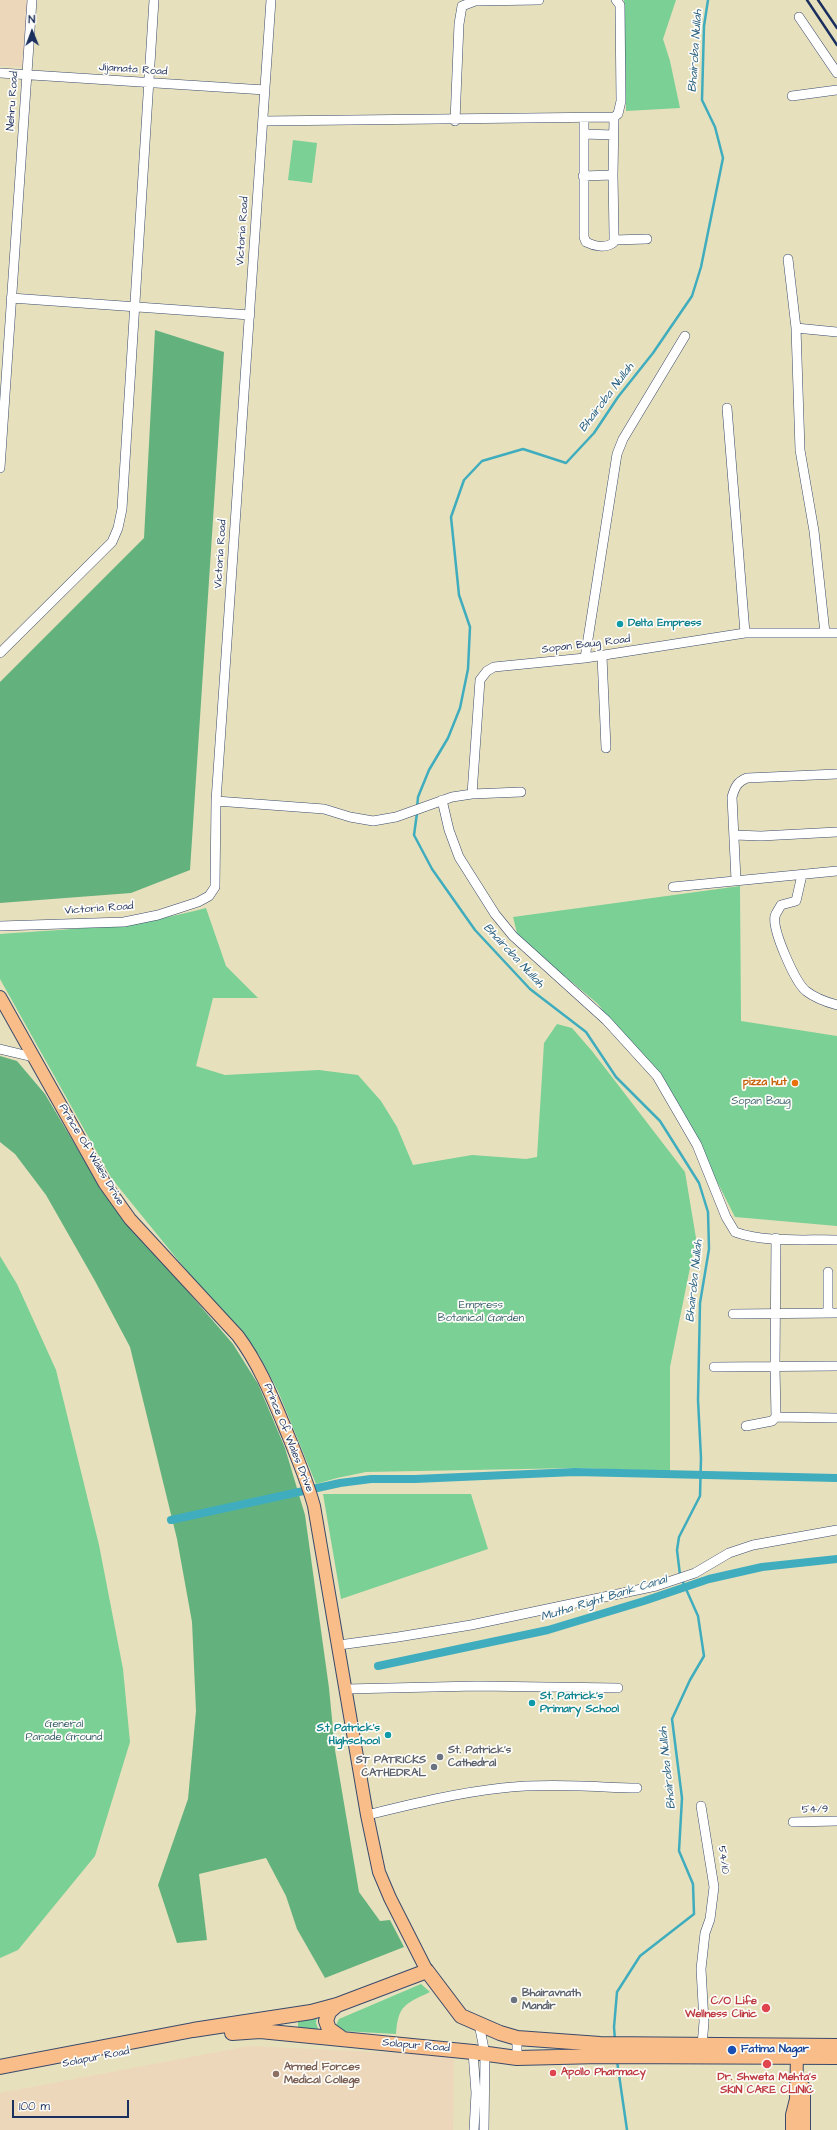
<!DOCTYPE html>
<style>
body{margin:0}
#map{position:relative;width:837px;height:2130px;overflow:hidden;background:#e7e0bd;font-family:"Architects Daughter",sans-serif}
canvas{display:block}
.north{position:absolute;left:12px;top:12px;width:40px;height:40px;-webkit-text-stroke:3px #fdfcf7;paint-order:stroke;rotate:359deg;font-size:11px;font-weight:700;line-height:16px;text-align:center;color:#1b2f5e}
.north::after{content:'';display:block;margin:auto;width:14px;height:18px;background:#1b2f5e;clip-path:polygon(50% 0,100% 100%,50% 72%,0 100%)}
.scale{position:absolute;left:12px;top:2100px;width:117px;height:18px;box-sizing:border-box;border:2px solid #1b2f5e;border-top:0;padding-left:5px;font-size:12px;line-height:14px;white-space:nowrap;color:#1b2f5e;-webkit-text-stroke:3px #fdfcf7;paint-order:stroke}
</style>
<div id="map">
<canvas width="837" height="2130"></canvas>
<div class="north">N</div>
<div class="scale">100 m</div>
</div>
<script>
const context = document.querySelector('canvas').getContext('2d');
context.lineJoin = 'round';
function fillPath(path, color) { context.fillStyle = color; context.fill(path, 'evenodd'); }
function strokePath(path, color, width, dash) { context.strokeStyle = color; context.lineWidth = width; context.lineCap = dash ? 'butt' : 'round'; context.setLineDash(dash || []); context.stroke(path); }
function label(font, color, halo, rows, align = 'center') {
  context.font = font + ' "Architects Daughter",sans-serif'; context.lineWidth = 3.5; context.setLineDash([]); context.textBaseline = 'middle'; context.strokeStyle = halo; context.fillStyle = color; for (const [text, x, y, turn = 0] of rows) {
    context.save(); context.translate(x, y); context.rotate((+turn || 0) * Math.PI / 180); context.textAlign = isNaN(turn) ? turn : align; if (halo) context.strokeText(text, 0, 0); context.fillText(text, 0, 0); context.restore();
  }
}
const built = new Path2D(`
 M0,0H29L24,67L0,66Z
 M249,2046L454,2056L453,2130H0V2093Z`);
const green = new Path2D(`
 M624,0H676L663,39L670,61L680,108L626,111Z
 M293,140L317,143L312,183L288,180Z
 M740,886L741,1021L837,1036V1226L735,1217L695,1138L656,1072L619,1032L598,1004L518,937L513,917Z
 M206,908L226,966L258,998H213L196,1066L225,1075L319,1070L358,1075L381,1101L397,1127L413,1165L472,1155L526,1159L537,1157L544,1043L557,1024L572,1028L592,1051L685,1172L696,1238L670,1367V1471L576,1468L366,1472L337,1478L316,1484L278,1391L259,1355L195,1281L112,1179L0,979V934C71,929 137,927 206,908Z
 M0,1256L17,1284L56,1370L99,1545L123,1669L130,1742L95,1856L18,1950L0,1958Z
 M323,1494H471L488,1549L341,1599Z
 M421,1984L430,1992C405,2004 398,2005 396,2034L342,2031L336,2025L339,2019Z
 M317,2017L316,2023L319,2031L298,2030V2022Z`);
const forest = new Path2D(`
 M155,330L224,352L190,870L131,893L0,903V682L144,538Z
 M0,1056L17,1061L45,1094L90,1170L122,1215L233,1344L258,1384L285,1448L305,1515L329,1688L335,1750L359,1892L380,1921L390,1920L404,1947L325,1978L297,1929L286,1896L266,1858L199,1874L207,1940L177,1943L158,1885L188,1799L196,1711L192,1622L177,1539L130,1347L95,1281L46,1195L15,1154L0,1142Z`);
const stream = new Path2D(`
 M417,808L418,797L429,770L448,738L460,708L468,669L470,627L459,595L451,517L464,480L482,461L523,449L566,463L594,433L618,397L653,353L692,296L701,267L723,158L715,127L702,100L704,26L708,0
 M417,813L414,835L432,869L475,930L530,989L586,1032L616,1077L660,1121L699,1183L708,1212L709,1249L700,1303L698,1400L701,1458L700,1496L679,1537L677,1550L680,1575
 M615,2040L614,2027L617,1992L640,1956L694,1914L693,1884L679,1851L682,1798L672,1719L690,1680L704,1656L698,1616L682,1580
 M617,2061L627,2130`);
const canal = new Path2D(`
 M171,1520L340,1483L371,1479H415L575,1472L837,1478
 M378,1666L548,1630L644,1601L709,1579L762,1567L837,1559`);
const minor = new Path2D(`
 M799,17L837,73
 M0,73L265,90
 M792,96L837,90
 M584,118V237L586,242C594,246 606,249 614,242V235L613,175L614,117
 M263,121L614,117L618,114L621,101L620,5L616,0
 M455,121L459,24L462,6L475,1L539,0
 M584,134L613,135
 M583,176L613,175
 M614,240L647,239
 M788,259L796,328L800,450L814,531L825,633
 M11,298L250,315
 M796,328L837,332
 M727,408L745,633
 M0,468L32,0
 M0,653L112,542L118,528L122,509L154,0
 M602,656L606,748
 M585,658L617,454L623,439L685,336
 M472,794L480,680L487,671L494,667L585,658L745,633H837
 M442,800L449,830L459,857L495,914L513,936L606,1020L657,1076L697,1145L726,1217L735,1232C764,1243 806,1239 837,1240
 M216,801L324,809L350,817L373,821L396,817L452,797L472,794L521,792
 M734,835L761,836L837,832
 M802,875L796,901L781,905C779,909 776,913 775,916C772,930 795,982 806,991C815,998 826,1002 837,1005
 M736,880L732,797C735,787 737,782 747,778L837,774
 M673,887L837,871
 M0,926L124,922L158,915L198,902L209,896L215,887L216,801L271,0
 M0,1049L33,1057
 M828,1272V1313
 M733,1314L837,1313
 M714,1367L837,1366
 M776,1417L837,1418
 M746,1426L772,1421L776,1417L775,1367L776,1238
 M339,1645L398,1637L471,1625L656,1586L695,1573L729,1553L753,1545L837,1530
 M346,1689L477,1686L618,1688
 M701,1806L714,1887L710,1919L705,1933L701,1969L704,2022L702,2045
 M367,1815C412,1804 456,1793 502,1788C547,1783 593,1787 637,1788
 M793,1822L837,1821
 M479,2024L485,2054L484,2130
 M517,2038V2058
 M473,2052L476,2093L474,2130`);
const major = new Path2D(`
 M0,997L105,1184L130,1219L238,1336C258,1363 270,1392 283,1423C294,1450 306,1477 314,1506L367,1815L379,1872L390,1898L427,1971
 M792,2130V2115L796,2099L797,2056
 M804,2130V2087`);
const highway = new Path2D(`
 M337,2005L329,2012L326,2021L329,2029L343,2039
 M232,2033L260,2031L473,2052L517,2058L600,2056L837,2057
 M0,2067L193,2030L311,2012L337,2005L427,1971L461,2016L500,2033L517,2038L600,2044L837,2046`);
const rail = new Path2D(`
 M807,0L837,45
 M818,0L837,28`);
const markers = [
 [620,624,4,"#0f9aa8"],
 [795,1083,4,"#e8710a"],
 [532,1703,4,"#0f9aa8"],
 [388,1735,4,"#0f9aa8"],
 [440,1757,4,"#6b7280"],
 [434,1767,4,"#6b7280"],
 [514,2000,4,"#6b7280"],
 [766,2008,5,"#e0444e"],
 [732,2050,5,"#1a4fb4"],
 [767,2064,5,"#e0444e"],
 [553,2073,4,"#e0444e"],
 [276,2074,4,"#8d6e63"]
];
const streetNames = [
 ["Jijamata Road",133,70,4],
 ["Nehru Road",13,101,-86],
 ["Victoria Road",243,231,-86],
 ["Victoria Road",221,554,-86],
 ["Sopan Baug Road",586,645,-7],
 ["Victoria Road",99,909,-4],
 ["Prince Of Wales Drive",91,1155,59],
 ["Prince Of Wales Drive",288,1438,68],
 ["54/9",815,1810,-1],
 ["54/10",723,1860,82],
 ["Solapur Road",416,2046,5],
 ["Solapur Road",96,2058,-11]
];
const cultureNames = [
 ["Delta Empress",628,624],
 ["St. Patrick's",540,1697],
 ["Primary School",540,1710],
 ["S.t Patrick's",380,1729,"right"],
 ["Highschool",380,1742,"right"]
];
const foodNames = [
 ["pizza hut",787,1083]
];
const parkNames = [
 ["Sopan Baug",761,1102],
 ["Empress",481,1306],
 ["Botanical Garden",481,1319],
 ["General",64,1725],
 ["Parade Ground",64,1738]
];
const worshipNames = [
 ["St. Patrick's",448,1751],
 ["Cathedral",448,1764],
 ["ST PATRICKS",426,1761,"right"],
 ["CATHEDRAL",426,1774,"right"],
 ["Bhairavnath",522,1994],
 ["Mandir",522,2007]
];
const healthNames = [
 ["C/O Life",757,2002],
 ["Wellness Clinic",757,2015],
 ["Apollo Pharmacy",561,2073,"left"],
 ["Dr. Shweta Mehta's",767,2078,"center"],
 ["SKIN CARE CLINIC",767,2091,"center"]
];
const transitNames = [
 ["Fatima Nagar",741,2050]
];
const educationNames = [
 ["Armed Forces",284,2068],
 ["Medical College",284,2081]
];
const waterNames = [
 ["Bhairoba Nullah",696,51,-86],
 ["Bhairoba Nullah",607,398,-53],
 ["Bhairoba Nullah",513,956,47],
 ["Bhairoba Nullah",695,1281,-84],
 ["Mutha Right Bank Canal",604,1599,-17],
 ["Bhairoba Nullah",668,1768,-96]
];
fillPath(built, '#edd7bb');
fillPath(green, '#7ad095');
fillPath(forest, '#63b27e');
strokePath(stream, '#3fadbd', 2.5);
strokePath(canal, '#3fadbd', 8);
strokePath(minor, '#3a4a6c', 10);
strokePath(major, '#3a4a6c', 14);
strokePath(highway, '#3a4a6c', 16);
strokePath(minor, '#fff', 9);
strokePath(major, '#f8bd88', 12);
strokePath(highway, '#f8bd88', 14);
strokePath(rail, '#1b2f5e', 2.5);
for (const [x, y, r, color] of markers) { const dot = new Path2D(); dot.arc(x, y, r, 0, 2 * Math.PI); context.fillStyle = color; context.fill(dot); strokePath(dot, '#fdfcf7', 1.5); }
label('11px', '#1b2f5e', '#fdfcf7', streetNames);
label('bold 11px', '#0d838f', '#fdfcf7', cultureNames, 'left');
label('bold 11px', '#c56008', '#fdfcf7', foodNames, 'right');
label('11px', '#385f6e', '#fdfcf7', parkNames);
label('bold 11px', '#5b616d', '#fdfcf7', worshipNames, 'left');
label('bold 11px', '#be3a42', '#fdfcf7', healthNames, 'right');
label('bold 11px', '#164399', '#fdfcf7', transitNames, 'left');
label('bold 11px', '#785e54', '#fdfcf7', educationNames, 'left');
label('italic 12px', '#296184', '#fdfcf7', waterNames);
</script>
